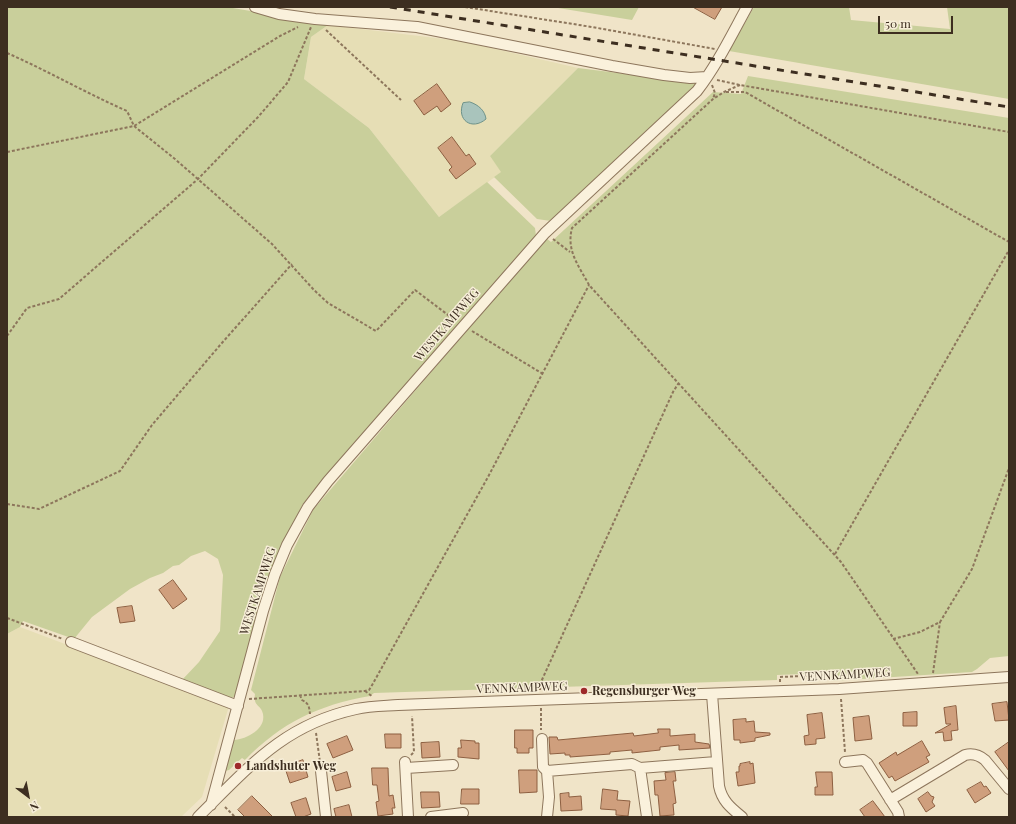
<!DOCTYPE html>
<style>
body{margin:0}
#map{position:relative;width:1016px;height:824px;overflow:hidden;background:#f0e4c8;font-family:"Playfair Display",serif}
canvas{display:block}
.frame{position:absolute;inset:0;border:8px solid #3d2e20;pointer-events:none}
.north{position:absolute;left:8px;top:776px;width:40px;height:40px;-webkit-text-stroke:3px #f7eed8;paint-order:stroke;rotate:148deg;font-size:11px;font-weight:700;line-height:16px;text-align:center;color:#3d2e20}
.north::after{content:'';display:block;margin:auto;width:14px;height:18px;background:#3d2e20;clip-path:polygon(50% 0,100% 100%,50% 72%,0 100%)}
.scale{position:absolute;left:878px;top:16px;width:75px;height:18px;box-sizing:border-box;border:2px solid #3d2e20;border-top:0;padding-left:5px;font-size:12px;line-height:14px;white-space:nowrap;color:#3d2e20;-webkit-text-stroke:3px #f7eed8;paint-order:stroke}
</style>
<div id="map">
<canvas width="1016" height="824"></canvas>
<div class="frame"></div>
<div class="north">N</div>
<div class="scale">50 m</div>
</div>
<script>
const context = document.querySelector('canvas').getContext('2d');
context.lineJoin = 'round';
function fillPath(path, color) { context.fillStyle = color; context.fill(path, 'evenodd'); }
function strokePath(path, color, width, dash) { context.strokeStyle = color; context.lineWidth = width; context.lineCap = dash ? 'butt' : 'round'; context.setLineDash(dash || []); context.stroke(path); }
function label(font, color, halo, rows, align = 'center') {
  context.font = font + ' "Playfair Display",serif'; context.lineWidth = 3; context.setLineDash([]); context.textBaseline = 'middle'; context.strokeStyle = halo; context.fillStyle = color; for (const [text, x, y, turn = 0] of rows) {
    context.save(); context.translate(x, y); context.rotate((+turn || 0) * Math.PI / 180); context.textAlign = isNaN(turn) ? turn : align; if (halo) context.strokeText(text, 0, 0); context.fillText(text, 0, 0); context.restore();
  }
}
const farmland = new Path2D(`
 M328,25L461,41L578,68L490,156L502,172L439,217L369,128L304,79L311,37Z
 M20,627L229,706L202,797L181,817H7V634Z`);
const green = new Path2D(`
 M7,7H227L304,20L322,16L328,25L311,37L304,79L369,128L439,217L487,182L535,228L536,236L325,477L303,504L281,547L269,576L235,696L230,699L182,680L199,662L220,631L223,575L218,559L205,551L191,556L179,565L173,566L163,573L150,578L130,589L92,617L74,639L23,621L20,627L7,634Z
 M552,7H639L632,20Z
 M754,7H849L851,20L950,29L947,7H1009V99L729,51Z
 M578,68L698,83L551,221L537,219L494,177L501,172L490,156Z
 M748,76L1009,118V656L990,658L977,669L972,672L831,681V673L777,675V680L374,693L370,696C318,705 281,723 245,760L242,758L229,770L225,771L234,740C247,739 266,729 263,714C261,704 253,707 255,694L251,690L280,577L313,510L546,238L551,242L713,92L741,94Z`);
const water = new Path2D(`
 M470,102C479,105 485,111 486,119C472,131 456,120 463,103Z`);
const building = new Path2D(`
 M693,7H722L715,19Z
 M437,84L451,104L441,112L437,106L424,115L414,101Z
 M452,137L466,156L469,154L476,164L456,179L449,170L452,167L438,148Z
 M173,580L187,599L173,609L159,590Z
 M132,606L135,621L120,623L117,608Z
 M1007,702L1009,720L995,721L992,704Z
 M956,706L958,730L951,731L952,740L944,741L943,732L935,733L951,724H946L944,708Z
 M917,712V726H903V713Z
 M822,713L825,738L816,739V744L805,745L804,736L809,735L807,715Z
 M869,716L872,739L855,741L853,718Z
 M746,719V722L754,721L755,732L770,733V735L755,738V741L740,743V740H734L733,720Z
 M658,729H670V736L695,734V742L709,744L710,748L679,750V745L660,747V750L632,753V750L610,752V754L570,757V755H565V753L550,754L549,737H557L558,740L633,733L634,736L658,733Z
 M515,730H533V748H529V753H517V748H515Z
 M385,734H401V748H386Z
 M347,736L353,750L333,758L327,744Z
 M461,740L475,741V743H479V759L458,757V748H461Z
 M922,741L930,755L926,757L929,762L895,781L892,776L889,778L879,763L896,752L897,755Z
 M439,742L440,757L422,758L421,743Z
 M1009,742V771L995,752Z
 M303,760L308,777L290,783L285,768L292,765V764Z
 M750,762V764L753,763L755,783L738,786L736,772H739V766H740V764Z
 M372,768H388L389,796L393,795L395,808H392L393,814L378,816L376,802L379,801L377,785H373Z
 M519,770H537V792L520,793Z
 M347,772L351,787L336,791L332,777Z
 M675,772L676,781H673L676,803L673,804L674,815L660,816L658,795H655L654,781L666,780L665,773Z
 M816,772H832L833,795H815V787H817Z
 M981,782L984,787L986,786L991,793L975,803L967,790Z
 M462,789H479V804H461Z
 M603,789L618,791L617,800L630,801L628,816L616,815V810L601,809Z
 M421,792H439L440,807L422,808Z
 M928,792L931,796L934,797L932,802L935,806L926,812L918,799Z
 M569,793V797L581,796L582,810L561,811L560,794Z
 M252,796L273,817H245L238,810Z
 M306,798L311,814L303,817H296L291,803Z
 M873,801L885,817H865L860,810Z
 M349,805L352,817H336L334,809Z`);
const path = new Path2D(`
 M465,7L592,27L715,49
 M326,30L401,100
 M7,53C48,71 86,93 127,111L134,126L175,159L272,244L314,290L328,303L376,331L415,290L456,321
 M717,80L740,85L1009,132
 M712,85L715,93L713,99
 M740,85L724,92L713,99L572,228C566,251 579,266 589,285L841,562L918,674
 M726,92H745L1009,242
 M7,152L134,126L280,36L298,27
 M553,239L570,252
 M472,331L543,374
 M7,336L27,308L59,299L198,179L259,116L288,82L311,27
 M7,504L39,509L120,471L152,425L221,344L292,264
 M835,554L1009,250
 M7,618L63,639
 M893,639L920,632L940,622L972,569L1009,468
 M933,673L940,622
 M780,682V677L823,675V681
 M540,690L541,682L673,392L678,384
 M365,691L373,697
 M300,695L302,700C309,704 309,706 310,714
 M249,699L365,691L369,690L371,687L488,477L589,285
 M841,699L845,752
 M541,708V730
 M316,733L320,762
 M411,755L414,752L412,716
 M225,807L235,817`);
const minor = new Path2D(`
 M255,7L279,14L315,19L417,27L612,66L664,75L690,78L707,77
 M71,642L238,706
 M712,694L719,786C722,801 731,808 742,817
 M542,739L543,767L547,771
 M405,762L408,817
 M845,762L863,760L867,763L898,812L899,817
 M406,768L453,765
 M640,768L716,762
 M321,771L326,817
 M890,800L965,755C973,753 979,755 985,760L1009,789
 M211,805L263,611L275,574L287,545L308,507L328,481L545,233L697,91C717,65 731,36 747,7
 M198,817C249,767 283,725 356,709C370,706 384,706 398,705L839,689L1009,677
 M431,817L463,813
 M547,817L549,797L547,771L632,764L640,768L647,817`);
const rail = new Path2D(`
 M390,7L1009,107`);
const markers = [
 [584,691,4,"#9e2a2b"],
 [238,766,4,"#9e2a2b"]
];
const streetNames = [
 ["WESTKAMPWEG",447,325,-49],
 ["WESTKAMPWEG",258,591,-72],
 ["VENNKAMPWEG",845,675,-3],
 ["VENNKAMPWEG",522,688,-2]
];
const poiNames = [
 ["Regensburger Weg",592,691],
 ["Landshuter Weg",246,766]
];
fillPath(farmland, '#e6deb5');
fillPath(green, '#c9cf9b');
fillPath(water, '#a9c4bc');
strokePath(water, '#6f938a', 1);
fillPath(building, '#cf9f7d');
strokePath(building, '#8d5f41', 1);
strokePath(minor, '#8d765c', 12);
strokePath(path, '#8d765c', 2, [3, 2]);
strokePath(minor, '#faf1dc', 10);
strokePath(rail, '#3d2e20', 3, [7, 7]);
for (const [x, y, r, color] of markers) { const dot = new Path2D(); dot.arc(x, y, r, 0, 2 * Math.PI); context.fillStyle = color; context.fill(dot); strokePath(dot, '#f7eed8', 1.5); }
label('12px', '#3d2e20', '#f7eed8', streetNames);
label('bold 12px', '#3d2e20', '#f7eed8', poiNames, 'left');
</script>
